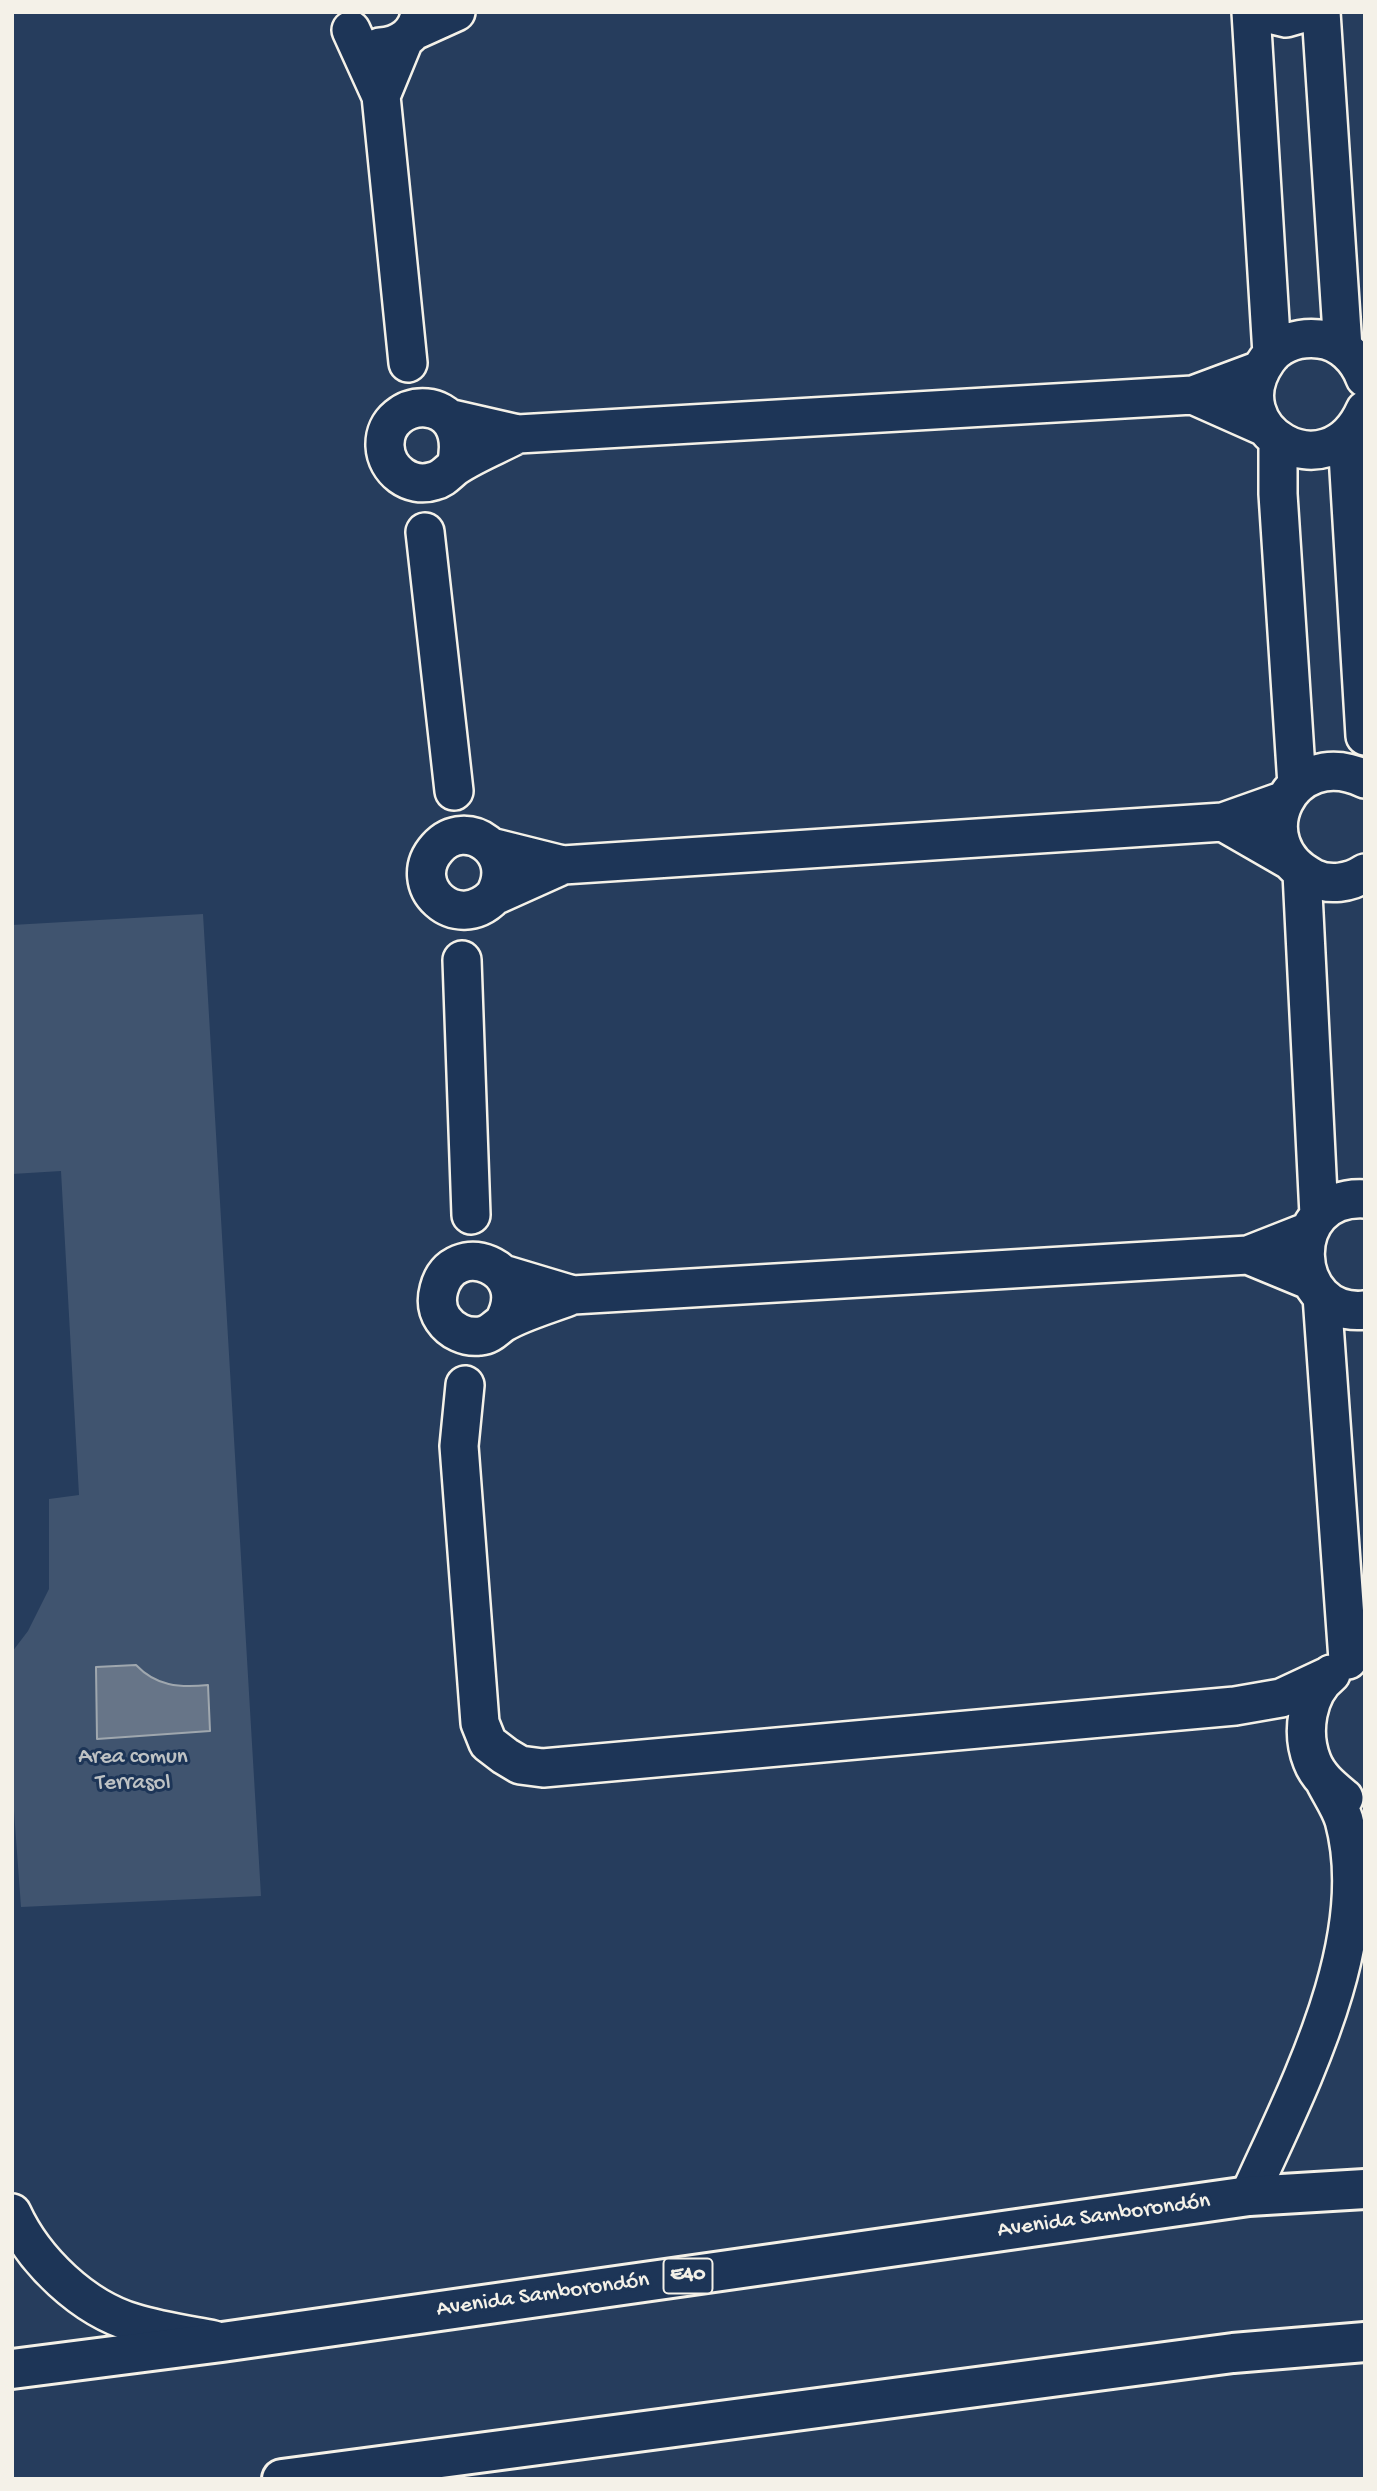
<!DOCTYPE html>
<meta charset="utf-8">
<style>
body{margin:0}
#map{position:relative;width:1377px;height:2491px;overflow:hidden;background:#263d5d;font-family:"Gochi Hand",sans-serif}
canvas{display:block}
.frame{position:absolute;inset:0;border:14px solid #f4f1e8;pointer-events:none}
</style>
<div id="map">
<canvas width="1377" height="2491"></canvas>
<div class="frame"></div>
</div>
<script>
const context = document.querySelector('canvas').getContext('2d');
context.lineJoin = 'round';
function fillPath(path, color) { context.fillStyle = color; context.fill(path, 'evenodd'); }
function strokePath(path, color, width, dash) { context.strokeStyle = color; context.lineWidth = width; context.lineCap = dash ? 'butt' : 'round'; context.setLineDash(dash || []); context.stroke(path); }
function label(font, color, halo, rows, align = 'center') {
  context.font = font + ' "Gochi Hand",sans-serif'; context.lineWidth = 6; context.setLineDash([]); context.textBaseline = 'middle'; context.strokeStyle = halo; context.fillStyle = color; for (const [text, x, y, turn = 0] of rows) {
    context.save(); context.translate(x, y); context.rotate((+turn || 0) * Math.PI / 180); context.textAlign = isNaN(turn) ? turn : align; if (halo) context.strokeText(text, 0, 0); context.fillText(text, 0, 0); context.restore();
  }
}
const green = new Path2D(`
 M203,914L261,1896L21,1907L12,1784V1652L28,1631L49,1589V1499L79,1495L61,1171L12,1174V925Z`);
const water = new Path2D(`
 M136,1665C156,1686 179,1688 208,1685L210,1731L97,1739L96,1667Z`);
const street = new Path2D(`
 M1251,12L1272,354
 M1261,12L1286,18L1307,12
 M1321,12L1343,348
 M351,30L381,96L404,40
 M414,31L456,12
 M380,47C400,46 418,34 420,12
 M381,96L408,363
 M1260,370L1193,395L1265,427
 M1365,378C1358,359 1341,341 1319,339C1299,337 1279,343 1267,360C1218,429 1327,495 1365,410
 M448,418L518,434C497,445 474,454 456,466C448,472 443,479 434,481C410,489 386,470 385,446C383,395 474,389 456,466
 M518,434L1193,395
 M1347,438L1365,736
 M1278,440V494L1297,785
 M425,532L454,791
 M1365,779C1289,743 1243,843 1313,878C1329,886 1350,883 1365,873
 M1285,800L1223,822L1289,860
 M491,847L563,865L494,896C456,935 404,885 437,848C466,815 520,852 494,896
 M563,865L1223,822
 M1302,873L1319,1215
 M462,960L471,1215
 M1365,1199C1282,1194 1289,1318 1365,1310
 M1309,1231L1248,1255L1311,1281
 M503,1274L573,1295C553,1303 521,1312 503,1323C495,1328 491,1335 480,1336C466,1338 451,1331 443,1319C437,1310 436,1300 439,1289C453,1236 536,1266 503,1323
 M573,1295L1248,1255
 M1322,1296L1348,1660
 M465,1385L459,1446L480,1723L488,1743L505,1756L520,1765L543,1768L1235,1706L1281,1698L1326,1677
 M1331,1674C1306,1693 1301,1733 1312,1761C1318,1777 1332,1788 1344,1798
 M1249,2196C1297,2089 1377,1941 1344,1820C1340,1807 1331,1794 1325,1782
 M12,2213C34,2261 83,2308 134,2323C160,2331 188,2335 214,2340`);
const highway = new Path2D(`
 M12,2369L222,2342L1249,2196L1365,2189
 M282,2479L1233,2353L1365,2342`);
const shields = [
 [688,2276,49]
];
const shieldNames = [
 ["E40",688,2276]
];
const parkNames = [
 ["Area comun",133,1758],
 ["Terrasol",133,1784]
];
const streetNames = [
 ["Avenida Samborondón",1104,2217,-8],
 ["Avenida Samborondón",543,2296,-8]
];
fillPath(green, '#40546f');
fillPath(water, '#677588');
strokePath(water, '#9fa7ae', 2);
strokePath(street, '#f4f1e8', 42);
strokePath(highway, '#f4f1e8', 44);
strokePath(street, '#1d3557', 37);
strokePath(highway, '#1d3557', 38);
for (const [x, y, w] of shields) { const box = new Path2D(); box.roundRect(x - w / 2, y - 17.5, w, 35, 5); context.fillStyle = '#1d3557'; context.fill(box); strokePath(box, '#f4f1e8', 2); }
label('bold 21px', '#f4f1e8', null, shieldNames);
label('23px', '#bec2c4', '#1d3557', parkNames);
label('23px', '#f4f1e8', '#1d3557', streetNames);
</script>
